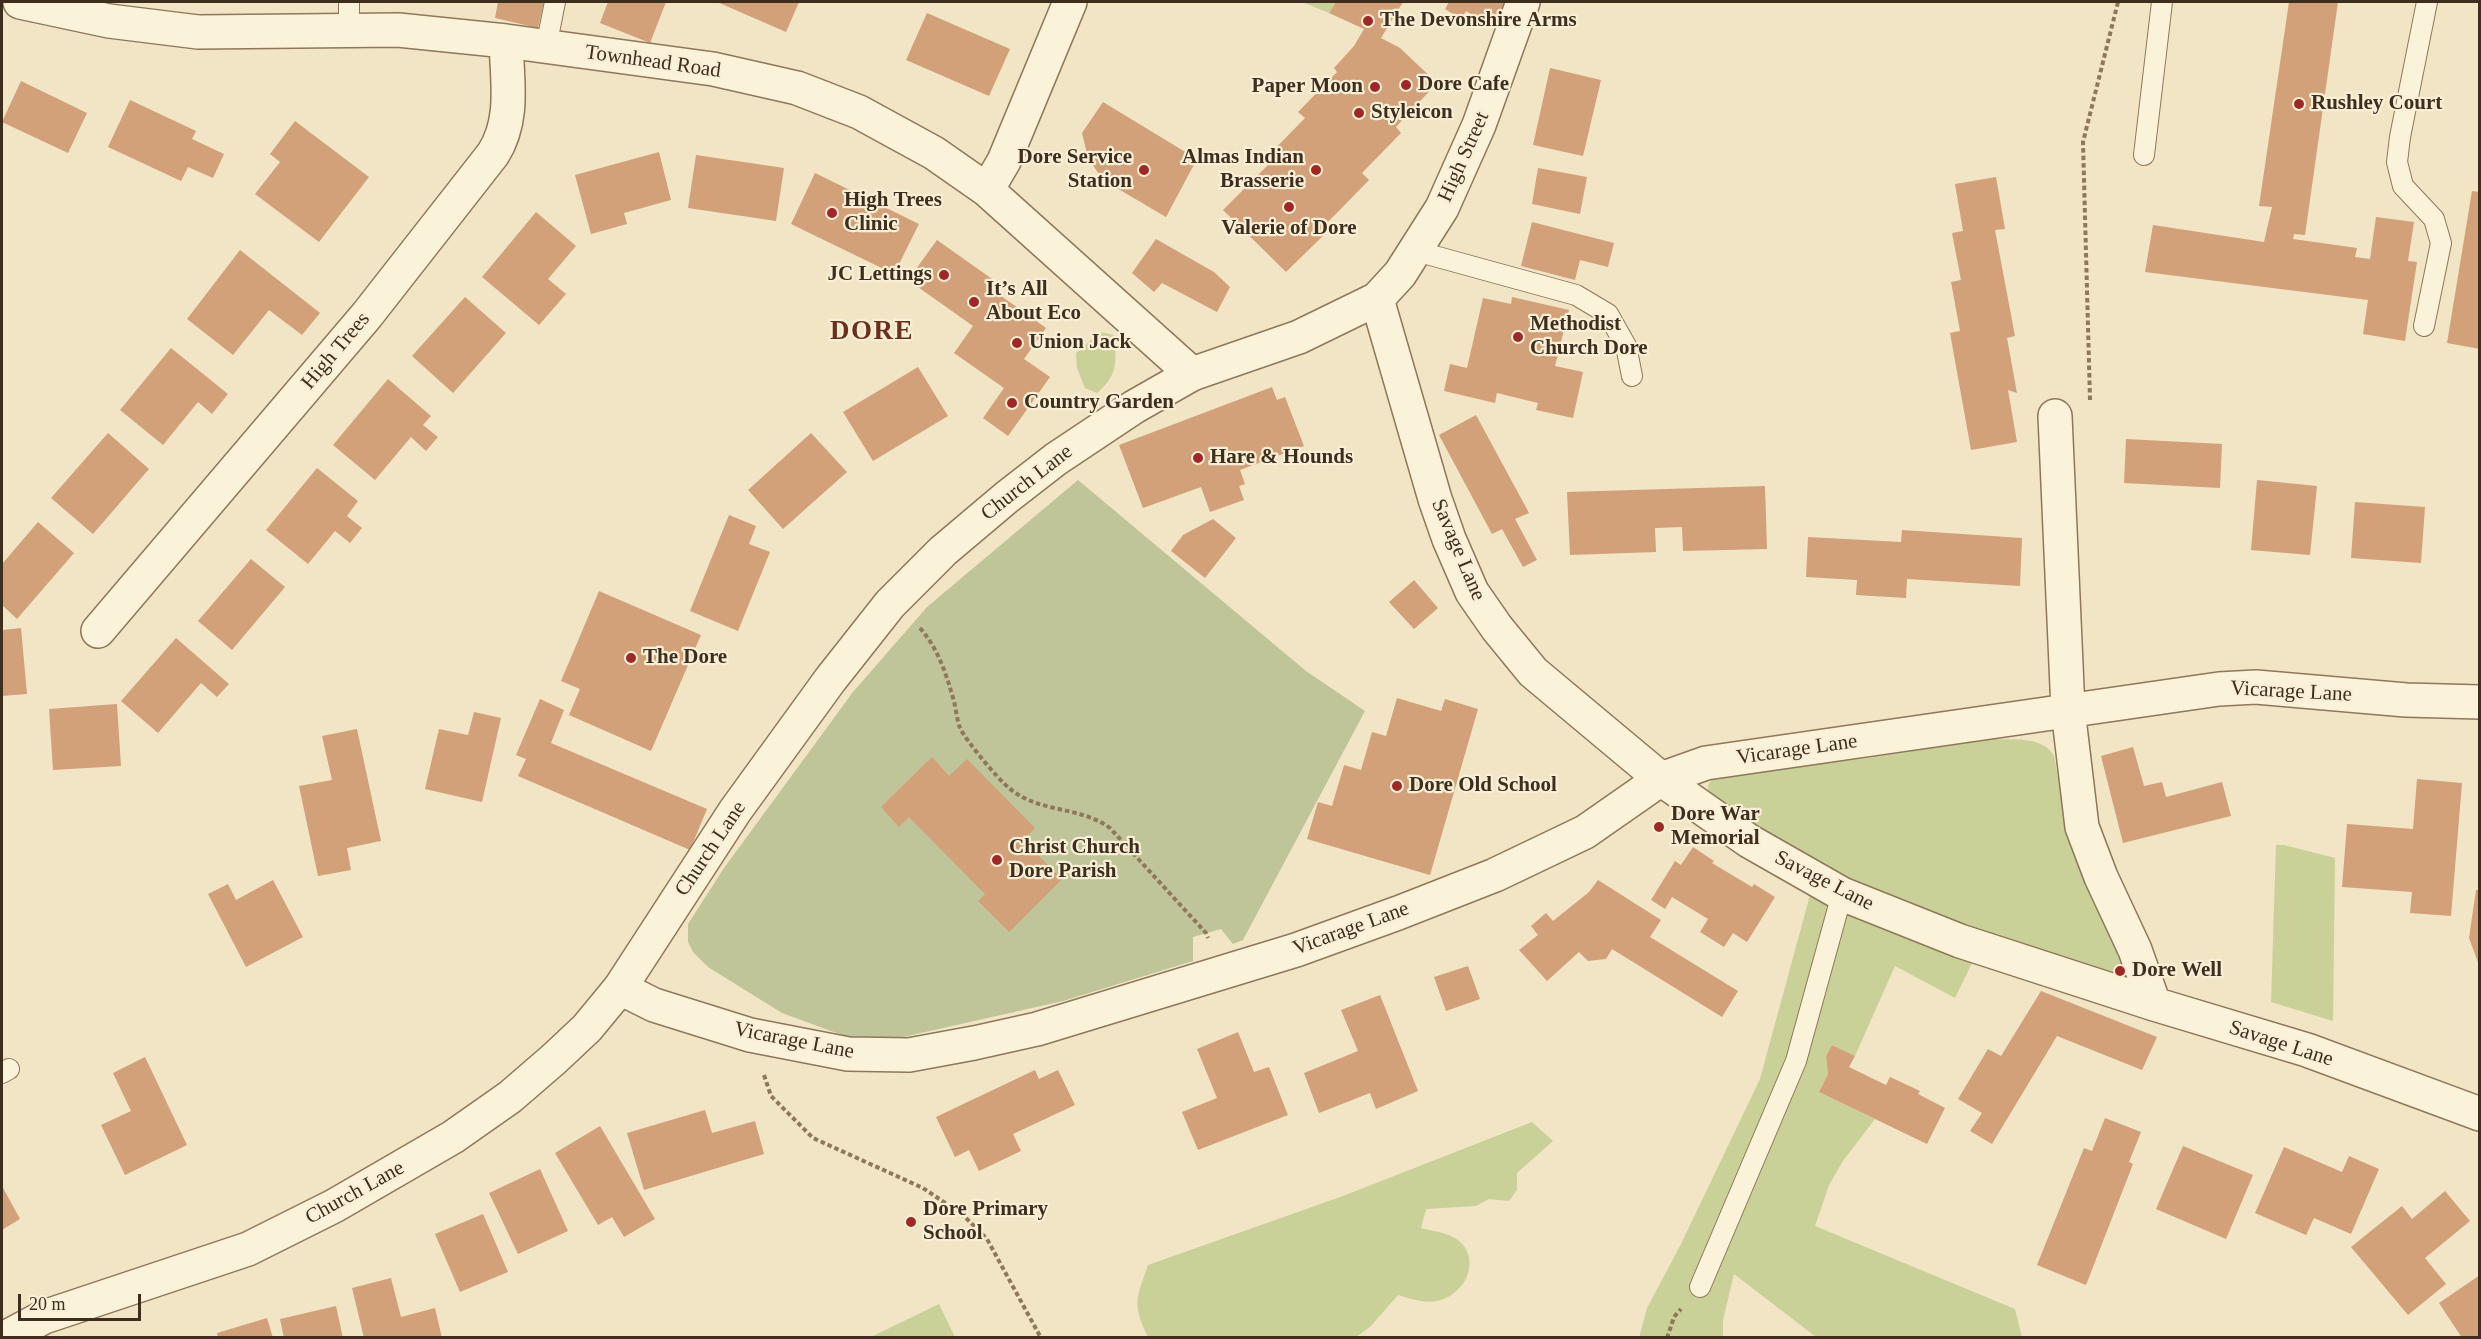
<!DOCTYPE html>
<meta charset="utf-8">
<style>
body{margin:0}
#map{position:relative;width:2481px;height:1339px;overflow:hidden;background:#f1e5c5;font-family:Georgia,serif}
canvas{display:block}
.frame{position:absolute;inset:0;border:3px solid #3d2e1e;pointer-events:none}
.scale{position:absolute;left:18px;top:1294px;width:123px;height:27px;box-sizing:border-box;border:3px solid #3d2e1e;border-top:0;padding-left:8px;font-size:18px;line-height:21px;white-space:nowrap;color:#3d2e1e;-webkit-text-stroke:4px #f8efd6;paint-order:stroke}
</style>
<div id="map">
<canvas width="2481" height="1339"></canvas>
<div class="frame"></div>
<div class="scale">20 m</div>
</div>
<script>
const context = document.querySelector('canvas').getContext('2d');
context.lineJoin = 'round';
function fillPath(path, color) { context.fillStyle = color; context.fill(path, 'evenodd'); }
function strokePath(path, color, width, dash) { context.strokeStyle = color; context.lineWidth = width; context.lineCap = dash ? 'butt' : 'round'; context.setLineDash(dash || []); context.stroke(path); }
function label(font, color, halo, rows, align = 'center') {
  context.font = font + ' Georgia,serif'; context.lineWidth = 4.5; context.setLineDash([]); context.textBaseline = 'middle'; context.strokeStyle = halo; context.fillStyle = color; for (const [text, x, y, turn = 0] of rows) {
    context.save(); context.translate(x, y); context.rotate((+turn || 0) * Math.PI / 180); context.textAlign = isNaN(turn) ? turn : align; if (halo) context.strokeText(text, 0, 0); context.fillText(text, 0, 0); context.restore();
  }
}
const green = new Path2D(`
 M1302,2H1336L1329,13Z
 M1100,332L1114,335C1116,362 1119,374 1097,393L1085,388L1077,368L1076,353Z
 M1993,739C2014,740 2043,736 2054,756L2065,814L2123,963L2115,976L1953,925L1883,895L1756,831L1711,798C1704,784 1710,779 1724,774L1862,759Z
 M2276,845H2284L2335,858L2333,1021L2271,1002Z
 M1810,895L1854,917L1974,959L1955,998L1895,966L1855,1056L1832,1045L1826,1056L1828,1074L1819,1092L1875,1119L1843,1161L1829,1185L1815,1226L2015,1309L2022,1337H1816L1734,1274L1723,1320V1337L1639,1338L1647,1308L1680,1246L1760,1079Z
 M1532,1122L1553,1141L1517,1173V1190L1509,1201L1489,1199L1476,1206L1426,1209L1421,1228C1431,1231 1444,1232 1453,1237C1479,1251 1472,1284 1448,1297C1432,1306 1414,1300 1398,1295L1370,1327L1356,1337H1148C1132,1304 1136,1299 1148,1265L1343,1196Z
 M939,1304L955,1337H871Z`);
const cemetery = new Path2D(`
 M1078,480L1306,671L1365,711L1243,940L1233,944L1221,929L1193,937V961L1063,1001L890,1040L850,1038L782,1013L708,967L693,952L688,942V924L724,868L853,692L927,607Z`);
const building = new Path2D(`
 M498,2H544L538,28L495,18Z
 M608,2H666L650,43L600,23Z
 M717,2H799L786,32Z
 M1336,2H1403L1381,38L1400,48L1437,83L1396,127L1401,133L1362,173L1369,180L1327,223L1332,227L1286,272L1223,210L1268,165L1264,160L1305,118L1298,112L1337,72L1334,68L1354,46L1364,29L1329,13Z
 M1449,2H1509L1497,30L1466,11L1461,19L1445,9Z
 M2289,2H2338L2305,235L2294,234L2293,239L2357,248L2355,257L2370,259L2376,217L2414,222L2408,261L2417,262L2405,341L2363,334L2368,300L2145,272L2153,225L2264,242L2272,207L2259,206Z
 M927,13L1010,49L989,96L906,60Z
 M1550,68L1601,80L1583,156L1533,145Z
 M21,81L87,113L68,153L2,122Z
 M130,100L196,131L192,139L224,154L213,178L188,167L181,181L108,147Z
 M1103,102L1197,159L1166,217L1103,180L1088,158L1082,133Z
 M295,121L369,177L319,242L255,194L280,162L270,154Z
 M659,152L671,200L624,213L627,224L591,234L575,175Z
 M696,155L784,168L776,221L688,208Z
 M1538,168L1587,177L1580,214L1532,204Z
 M815,173L919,224L894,274L791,224Z
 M1996,177L2005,229L1995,230L2015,336L2007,338L2017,393L2008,390L2017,442L1971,450L1950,333L1960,331L1951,282L1961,280L1952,233L1963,231L1955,184Z
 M2472,191L2480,192V349L2447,343Z
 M536,212L576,246L548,279L566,294L539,325L482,277Z
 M1532,222L1614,243L1608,267L1580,260L1575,280L1521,266Z
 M1156,239L1214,272L1230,287L1217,312L1162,283L1154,292L1132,273Z
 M937,240L1002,286L997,293L1046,328L1024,359L1050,377L1008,436L983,418L1004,388L954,353L973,326L908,280Z
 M240,250L320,313L302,335L269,310L233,355L187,319Z
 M465,297L506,333L453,393L412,356Z
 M1512,297L1569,310L1555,366L1583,372L1573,418L1536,410L1538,403L1497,393L1495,403L1444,391L1450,364L1467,368L1483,298L1511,304Z
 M171,348L228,394L212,414L198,402L163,445L120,410Z
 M918,367L948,416L873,461L843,412Z
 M388,379L431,416L423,425L438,437L426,451L411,437L375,480L333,445Z
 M1272,387L1277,400L1285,397L1304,446L1240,470L1245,484L1239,486L1244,500L1210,512L1201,487L1143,508L1119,445Z
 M1476,415L1529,513L1515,519L1537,560L1523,567L1502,529L1492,534L1439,435Z
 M108,433L149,469L93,534L51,498Z
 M811,433L847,472L783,529L748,490Z
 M2126,439L2222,444L2220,488L2124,483Z
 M317,468L358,501L347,516L362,528L350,543L335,531L308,564L266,530Z
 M2257,480L2317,486L2310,555L2251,550Z
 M1765,486L1767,549L1683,551L1682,527L1655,528L1656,552L1570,555L1567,492Z
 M2355,502L2425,507L2421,563L2351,558Z
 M729,515L756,526L749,544L770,552L738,631L690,611Z
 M1213,519L1236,538L1205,578L1171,551L1183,535Z
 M38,522L74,553L17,619L2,605V564Z
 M1902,530L2022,538L2020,586L1907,579L1906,598L1856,595L1857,580L1806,577L1808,537L1901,542Z
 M251,559L285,587L232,650L198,621Z
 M1414,580L1438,608L1414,629L1389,602Z
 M599,591L701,635L651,751L569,715L580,689L561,681Z
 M21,628L27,694L2,696V630Z
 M176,638L229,684L217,697L201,683L158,733L121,701Z
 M1397,698L1441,711L1445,699L1478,709L1430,875L1307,839L1318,802L1332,806L1344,765L1361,770L1372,732L1386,736Z
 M540,699L564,710L551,743L707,809L690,850L518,776L526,759L516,755Z
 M117,704L121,766L53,770L49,709Z
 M474,712L501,718L482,802L425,789L439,729L468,735Z
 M357,729L381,841L347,848L351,870L318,876L299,786L332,780L322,736Z
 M2133,747L2144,786L2162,782L2166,797L2222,782L2231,816L2123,843L2101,756Z
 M932,757L949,776L967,759L1035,828L1023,840L1062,879L1009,932L978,901L985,894L909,817L899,827L881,807Z
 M2417,779L2462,783L2451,916L2410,913L2412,892L2342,887L2347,824L2413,829Z
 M1693,847L1714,861L1712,863L1752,887L1754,884L1775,897L1747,942L1733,933L1724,947L1700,932L1708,919L1672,897L1665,909L1651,900L1675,861L1681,865Z
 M273,880L303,937L246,967L208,894L228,884L236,900Z
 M1598,880L1661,920L1650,937L1738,991L1722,1017L1612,949L1606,959L1588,961L1579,952L1547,981L1519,950L1538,935L1531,926L1546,913L1553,921L1589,892Z
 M2476,890H2480L2479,965L2469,938Z
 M1468,966L1480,999L1446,1011L1434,977Z
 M2041,991L2157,1037L2142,1070L2057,1036L1992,1144L1970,1131L1982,1113L1958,1099L1988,1049L2001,1056Z
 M1380,995L1418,1091L1376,1109L1370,1093L1319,1113L1304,1073L1358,1051L1341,1010Z
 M1238,1032L1254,1072L1269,1067L1288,1115L1198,1150L1182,1112L1217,1098L1197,1049Z
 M1832,1045L1855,1056L1849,1067L1886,1085L1890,1077L1920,1091L1918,1094L1945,1108L1927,1144L1819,1092L1828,1074L1826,1056Z
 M145,1057L187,1145L125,1175L101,1125L131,1111L113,1073Z
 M1035,1070L1039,1079L1058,1070L1075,1105L1013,1134L1021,1151L979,1171L969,1150L955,1157L936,1117Z
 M705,1110L712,1133L755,1121L764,1154L644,1190L627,1133Z
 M2105,1118L2141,1132L2129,1162L2133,1164L2086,1285L2037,1265L2084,1148L2092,1151Z
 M600,1126L655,1219L624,1237L612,1217L598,1225L555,1153Z
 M2183,1146L2253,1175L2226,1239L2156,1209Z
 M2284,1147L2342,1172L2349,1156L2379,1169L2351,1234L2314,1218L2306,1235L2255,1213Z
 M540,1169L568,1231L518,1254L489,1193Z
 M2,1186L20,1219L2,1230Z
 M2445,1191L2470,1221L2425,1258L2446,1284L2408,1315L2351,1247L2402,1206L2412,1219Z
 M483,1214L508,1272L460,1292L435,1234Z
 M2480,1275V1338H2462L2439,1303Z
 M391,1278L401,1317L435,1308L442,1338H364L352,1288Z
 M336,1306L343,1338H284L280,1319Z
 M267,1318L273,1338H218L217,1333Z`);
const path = new Path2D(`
 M2090,400L2083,142L2118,2
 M920,628C939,650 946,674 954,701C956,710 957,720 960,728C967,742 997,778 1009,788C1040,814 1078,805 1110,828L1206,933L1208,938
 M764,1075L771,1096L813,1138L923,1188L963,1215L987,1239L1041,1338
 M1667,1338L1674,1317L1681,1309`);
const service = new Path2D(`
 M349,2V30
 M546,47L555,2
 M2144,155L2162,2
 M1416,251L1576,295L1608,314L1626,346L1632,376
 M2424,326L2441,243L2434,219L2403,186L2397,162L2400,137L2427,2
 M2,1073L9,1069
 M1700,1287L1796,1061L1842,894`);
const minor = new Path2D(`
 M20,2L109,21L198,32L398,30L506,41L713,69L797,88L859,112L934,153L987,190L1192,374
 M987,190L1004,161L1070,2
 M1377,299L1435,499L1449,539L1472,592L1497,628L1533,672L1661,779L1749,841L1842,894L1960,941L2154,1004L2307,1050L2480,1114
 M2055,416L2068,710L2082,827L2101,877L2135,950L2154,1004
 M98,631L367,315L493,154C515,120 507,80 506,41
 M620,988L654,1005L750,1035L848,1054L909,1055L974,1043L1037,1029L1296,950L1398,913L1495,875L1585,832L1661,779L1706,763L2219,689L2256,687L2406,700L2480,702`);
const tertiary = new Path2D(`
 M5,1338L44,1317L248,1249L334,1206L453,1137L510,1097L554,1059L587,1028L620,988L735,811L830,680L890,604L943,551L1007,497L1056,459L1134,407L1192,374L1299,337L1377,299L1400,274L1442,208L1479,125L1523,2`);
const markers = [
 [1368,21,6,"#a12725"],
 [1406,85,6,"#a12725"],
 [1375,87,6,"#a12725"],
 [2299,104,6,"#a12725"],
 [1359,113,6,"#a12725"],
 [1144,170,6,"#a12725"],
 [1316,170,6,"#a12725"],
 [1289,207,6,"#a12725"],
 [832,213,6,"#a12725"],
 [944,275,6,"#a12725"],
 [974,302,6,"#a12725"],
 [1518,337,6,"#a12725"],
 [1017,343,6,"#a12725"],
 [1012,403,6,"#a12725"],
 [1198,458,6,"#a12725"],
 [631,658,6,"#a12725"],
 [1397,786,6,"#a12725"],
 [1659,827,6,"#a12725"],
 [997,860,6,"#a12725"],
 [2120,971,6,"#a12725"],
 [911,1222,6,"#a12725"]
];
const poiNames = [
 ["The Devonshire Arms",1380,21],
 ["Dore Cafe",1418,85],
 ["Paper Moon",1363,87,"right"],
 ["Rushley Court",2311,104],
 ["Styleicon",1371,113],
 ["Dore Service",1132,158,"right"],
 ["Station",1132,182,"right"],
 ["Almas Indian",1304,158,"right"],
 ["Brasserie",1304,182,"right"],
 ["High Trees",844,201],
 ["Clinic",844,225],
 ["Valerie of Dore",1289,229,"center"],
 ["JC Lettings",932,275,"right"],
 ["It’s All",986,290],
 ["About Eco",986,314],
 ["Methodist",1530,325],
 ["Church Dore",1530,349],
 ["Union Jack",1029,343],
 ["Country Garden",1024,403],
 ["Hare & Hounds",1210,458],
 ["The Dore",643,658],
 ["Dore Old School",1409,786],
 ["Dore War",1671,815],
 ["Memorial",1671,839],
 ["Christ Church",1009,848],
 ["Dore Parish",1009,872],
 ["Dore Well",2132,971],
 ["Dore Primary",923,1210],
 ["School",923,1234]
];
const streetNames = [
 ["Townhead Road",653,62,8],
 ["High Street",1464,157,-66],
 ["High Trees",336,351,-50],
 ["Church Lane",1027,483,-38],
 ["Savage Lane",1458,550,67],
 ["Vicarage Lane",2291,692,3],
 ["Vicarage Lane",1797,750,-8],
 ["Church Lane",711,849,-56],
 ["Savage Lane",1824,881,27],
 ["Vicarage Lane",1351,929,-20],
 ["Vicarage Lane",794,1041,11],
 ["Savage Lane",2281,1044,18],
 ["Church Lane",355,1193,-29]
];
const districtNames = [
 ["DORE",872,332]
];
fillPath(green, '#c9d198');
fillPath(cemetery, '#bfc598');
fillPath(building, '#d2a079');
strokePath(service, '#8e775a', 22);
strokePath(minor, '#8e775a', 36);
strokePath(tertiary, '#8e775a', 36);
strokePath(path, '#8e775a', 4, [4.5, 3]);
strokePath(service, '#fbf2da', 20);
strokePath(minor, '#fbf2da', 33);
strokePath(tertiary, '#fbf2da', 33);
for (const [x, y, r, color] of markers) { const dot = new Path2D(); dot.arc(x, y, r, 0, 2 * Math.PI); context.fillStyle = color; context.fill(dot); strokePath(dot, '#f8efd6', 2); }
label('bold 21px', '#3d2e1e', '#f8efd6', poiNames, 'left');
label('21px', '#3d2e1e', '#f8efd6', streetNames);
context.letterSpacing = '1.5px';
label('bold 27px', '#6d2e1b', '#f8efd6', districtNames);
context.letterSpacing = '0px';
</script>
